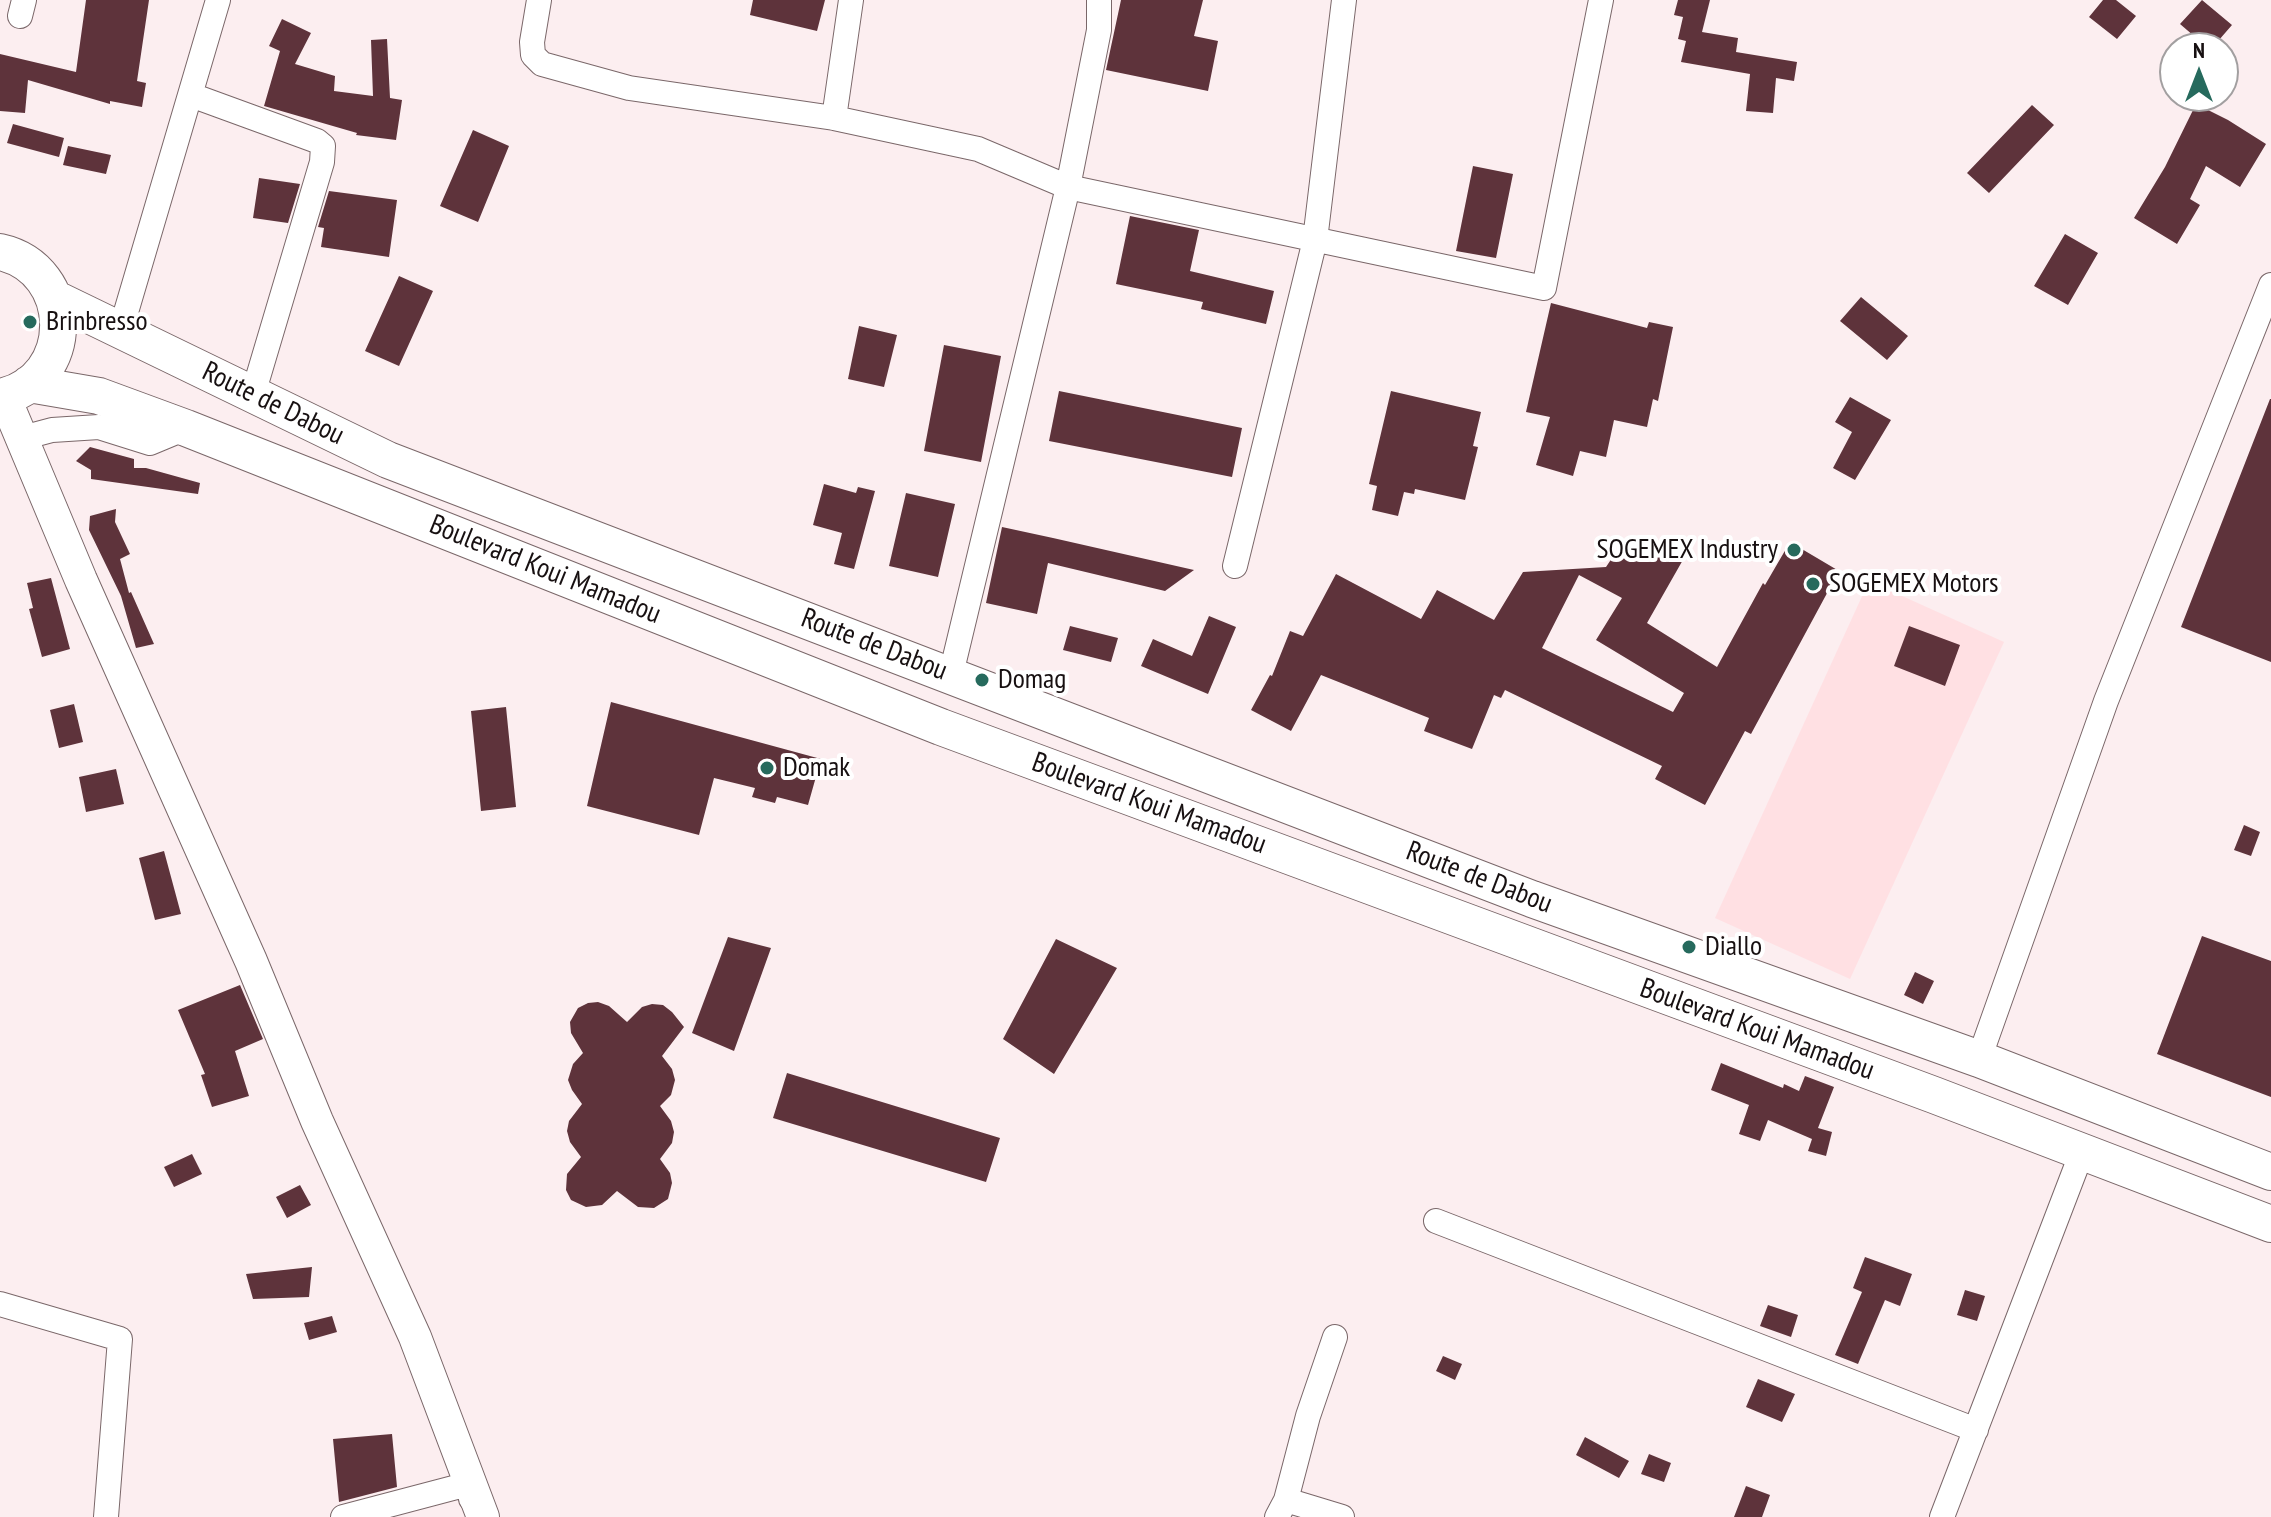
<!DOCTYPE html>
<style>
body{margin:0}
#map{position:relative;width:2271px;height:1517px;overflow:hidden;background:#fceef0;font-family:"PT Sans Narrow",sans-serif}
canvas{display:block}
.north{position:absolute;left:2159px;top:32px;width:80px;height:80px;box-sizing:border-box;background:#fff;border:2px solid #a29fa0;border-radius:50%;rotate:0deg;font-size:22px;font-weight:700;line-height:32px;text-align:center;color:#171011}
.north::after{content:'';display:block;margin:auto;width:28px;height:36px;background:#266a5d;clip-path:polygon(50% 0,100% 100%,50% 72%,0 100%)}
</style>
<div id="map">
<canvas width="2271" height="1517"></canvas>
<div class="north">N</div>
</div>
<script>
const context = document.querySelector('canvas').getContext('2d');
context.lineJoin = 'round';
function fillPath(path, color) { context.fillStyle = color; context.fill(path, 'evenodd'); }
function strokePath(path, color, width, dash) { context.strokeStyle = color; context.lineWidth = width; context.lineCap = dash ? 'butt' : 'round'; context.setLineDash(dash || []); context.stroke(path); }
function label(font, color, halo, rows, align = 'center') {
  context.font = font + ' "PT Sans Narrow",sans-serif'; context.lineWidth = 8; context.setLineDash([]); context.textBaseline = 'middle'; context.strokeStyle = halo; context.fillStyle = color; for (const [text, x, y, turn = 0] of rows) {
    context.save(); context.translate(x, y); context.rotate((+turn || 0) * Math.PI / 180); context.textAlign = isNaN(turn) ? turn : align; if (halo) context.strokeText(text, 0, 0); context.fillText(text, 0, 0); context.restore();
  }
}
const built = new Path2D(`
 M1869,581L2004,642L1850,979L1715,918Z`);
const building = new Path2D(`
 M86,0H149L137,81L146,83L142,107L110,101V104L28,80L25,113L0,111V54L76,72Z
 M753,0H825L817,31L750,15Z
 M1121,0H1203L1194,36L1218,41L1208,91L1106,70Z
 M1678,0H1710L1702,32L1738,38L1736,52L1797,62L1794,81L1776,78L1773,113L1746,111L1750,74L1681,62L1686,41L1678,39L1683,17L1674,15Z
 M2103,0H2116L2136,16L2117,39L2089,17Z
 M2202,0L2232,25L2212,48H2208L2180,24Z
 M282,19L311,33L295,64L335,76L334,91L373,96L371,40L387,39L390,98L402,100L396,140L356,135L357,133L264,106L280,51L269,46Z
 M2196,104L2228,120L2266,144L2240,187L2206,166L2190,199L2200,205L2177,244L2134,218L2165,167Z
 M2032,105L2054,125L1989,193L1967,173Z
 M13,124L64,138L59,157L7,143Z
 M473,130L509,146L478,222L440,206Z
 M68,146L111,155L106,174L63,165Z
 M1473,166L1513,174L1496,258L1456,251Z
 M259,178L300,184L288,223L253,218Z
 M329,191L397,200L389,257L321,247L324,228L318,227Z
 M1130,216L1199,230L1190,271L1274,291L1266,324L1201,309L1203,302L1116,284Z
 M2065,234L2098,253L2068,305L2034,286Z
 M399,276L433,291L399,366L365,351Z
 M1861,297L1908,336L1887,360L1840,321Z
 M1551,303L1647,328L1649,322L1673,327L1658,401L1653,399L1647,427L1614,420L1606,457L1580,451L1573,476L1536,465L1550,417L1526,412Z
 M859,326L897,335L884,387L848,379Z
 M944,345L1001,356L981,462L924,451Z
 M1059,391L1242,428L1232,477L1049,441Z
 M1391,391L1481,412L1473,446L1478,447L1465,500L1415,489L1414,494L1404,492L1398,516L1372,510L1377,486L1369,484Z
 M1850,397L1891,420L1855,480L1833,468L1852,432L1835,422Z
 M2270,399H2271V662L2181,627Z
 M90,447L134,459V468H146L200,483L198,494L91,479V470L76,461Z
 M824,484L856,493L858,487L875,491L854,569L834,564L842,533L813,525Z
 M906,493L955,504L938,577L889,566Z
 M116,509L115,522L130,554L120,559L129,593L131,592L154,644L136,648L121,596L89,530L90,516Z
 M1002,527L1053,538L1194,570L1165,591L1048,563L1037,614L986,603Z
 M1790,542L1839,571L1751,734L1745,731L1705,805L1655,779L1662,766L1505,690L1501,698L1494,695L1472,749L1424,731L1429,718L1321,675L1291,731L1251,710L1270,675L1272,676L1290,631L1303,636L1336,574L1421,619L1437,590L1494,620L1523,572L1606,567L1616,552L1688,551L1647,623L1717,667L1763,583L1765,585ZM1579,575L1622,598L1596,640L1684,693L1673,712L1542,648Z
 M51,578L70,649L42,657L29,609L33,608L27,583Z
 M1209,616L1236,627L1208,694L1141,666L1153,639L1192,656Z
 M1070,626L1118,638L1111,662L1063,650Z
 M1909,626L1960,645L1945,686L1894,666Z
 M611,702L821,759L808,805L777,797L775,803L752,797L755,788L714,778L699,835L587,806Z
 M74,704L83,742L59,748L50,710Z
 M506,707L516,807L481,811L471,711Z
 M116,769L124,804L86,812L79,777Z
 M2244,825L2260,832L2251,856L2234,850Z
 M164,851L181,914L155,920L139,858Z
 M2202,936L2271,961V1097L2157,1054Z
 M728,937L771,948L734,1051L692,1033Z
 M1056,939L1117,968L1054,1074L1003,1039Z
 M1915,972L1934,981L1923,1004L1904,995Z
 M240,985L263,1039L235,1051L249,1096L212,1107L201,1075L205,1074L178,1010Z
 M598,1002L609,1006L627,1022L642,1007L652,1004L663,1005L672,1012L684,1027L662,1056L672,1069L675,1080L671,1095L660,1106L671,1121L674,1132L672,1143L660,1159L670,1173L672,1183L668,1199L654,1208L638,1207L617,1191L602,1205L586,1207L571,1200L566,1190L567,1174L581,1157L570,1142L567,1131L569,1121L582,1104L572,1090L568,1080L573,1064L583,1053L571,1033L570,1022L578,1008L588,1003Z
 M1721,1063L1783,1088L1784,1084L1799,1091L1805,1076L1834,1087L1818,1128L1832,1132L1826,1156L1808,1151L1812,1139L1768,1120L1760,1141L1739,1134L1749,1105L1711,1090Z
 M787,1073L1000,1138L986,1182L773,1118Z
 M192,1154L202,1174L174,1187L164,1167Z
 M300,1185L311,1205L287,1218L276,1197Z
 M1865,1257L1912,1274L1900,1306L1885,1300L1858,1364L1835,1355L1862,1292L1853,1288Z
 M312,1267L309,1297L253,1299L246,1274Z
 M1965,1290L1985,1296L1977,1321L1957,1315Z
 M1768,1305L1798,1315L1791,1337L1760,1326Z
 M332,1316L337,1332L309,1340L304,1323Z
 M1443,1356L1462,1364L1455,1380L1436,1371Z
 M1758,1379L1795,1394L1782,1422L1746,1407Z
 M392,1434L397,1487L339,1502L333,1439Z
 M1585,1437L1629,1461L1619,1478L1576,1455Z
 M1649,1454L1671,1463L1664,1482L1641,1474Z
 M1746,1486L1770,1495L1762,1517H1734Z`);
const street = new Path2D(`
 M539,0L532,42L533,55L542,64L629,88L834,118L978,149L1068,187L1544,288L1601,0
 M20,16L24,0
 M191,95L317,141L323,146L322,162L253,394
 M834,118L851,0
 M121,329L218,0
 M22,438L52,430L99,427L150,443L186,428
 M1235,566L1315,240L1344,0
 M951,674L1068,187L1099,30V0
 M1979,1059L2106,701L2271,285
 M1436,1221L1976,1430
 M0,1304L120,1339L106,1517
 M1286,1500L1308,1416L1335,1337
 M343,1517L472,1483L471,1499
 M1277,1517L1286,1500L1342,1517
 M1942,1517L2082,1152`);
const secondary = new Path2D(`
 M4,396L81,580L251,961L317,1121L415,1337L483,1517`);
const primary = new Path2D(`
 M0,252C77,269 78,381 0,397
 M54,298L388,460L1532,899L1979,1059L2271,1172
 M29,384L99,396L186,428L941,727L1934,1095L2271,1224`);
const markers = [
 [30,322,8,"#266a5d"],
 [1794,550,8,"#266a5d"],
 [1813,584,8,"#266a5d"],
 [982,680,8,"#266a5d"],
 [767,768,8,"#266a5d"],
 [1689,947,8,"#266a5d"]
];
const poiNames = [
 ["Brinbresso",46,322],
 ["SOGEMEX Industry",1778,550,"right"],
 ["SOGEMEX Motors",1829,584],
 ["Domag",998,680],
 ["Domak",783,768],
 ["Diallo",1705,947]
];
const streetNames = [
 ["Route de Dabou",273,404,26],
 ["Boulevard Koui Mamadou",545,570,22],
 ["Route de Dabou",874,645,21],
 ["Boulevard Koui Mamadou",1149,804,20],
 ["Route de Dabou",1479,878,21],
 ["Boulevard Koui Mamadou",1757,1030,20]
];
fillPath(built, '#ffe0e3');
fillPath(building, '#5e333b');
strokePath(street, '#7a6769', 26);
strokePath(secondary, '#7a6769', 34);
strokePath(primary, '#7a6769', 38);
strokePath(street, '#fff', 24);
strokePath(secondary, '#fff', 32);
strokePath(primary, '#fff', 36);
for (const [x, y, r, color] of markers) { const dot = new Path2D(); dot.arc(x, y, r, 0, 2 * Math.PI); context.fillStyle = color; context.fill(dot); strokePath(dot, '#fff', 3); }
label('28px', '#171011', '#fff', poiNames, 'left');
label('28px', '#171011', '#fff', streetNames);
</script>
